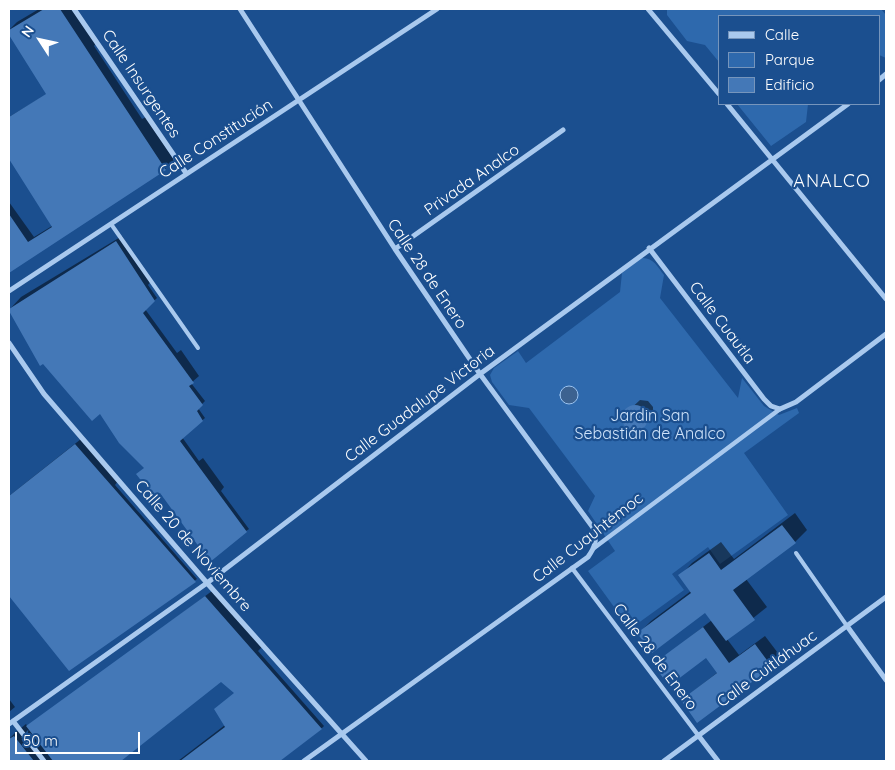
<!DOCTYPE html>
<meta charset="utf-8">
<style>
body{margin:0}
#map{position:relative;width:895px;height:770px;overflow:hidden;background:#1b4f8f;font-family:Quicksand,sans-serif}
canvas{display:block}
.frame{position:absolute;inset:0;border:10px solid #fff;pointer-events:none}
.legend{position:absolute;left:718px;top:15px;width:162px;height:90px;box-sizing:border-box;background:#1b4f8f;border:1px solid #7695bc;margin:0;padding:6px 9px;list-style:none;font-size:15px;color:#fff}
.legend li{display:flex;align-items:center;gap:10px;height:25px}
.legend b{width:25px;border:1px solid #7695bc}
.north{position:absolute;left:15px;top:15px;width:50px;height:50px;-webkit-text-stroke:4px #1b4f8f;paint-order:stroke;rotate:305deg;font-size:14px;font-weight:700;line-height:20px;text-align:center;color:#fff}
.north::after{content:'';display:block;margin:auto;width:18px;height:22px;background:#fff;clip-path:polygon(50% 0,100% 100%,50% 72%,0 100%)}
.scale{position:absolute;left:15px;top:732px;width:125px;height:22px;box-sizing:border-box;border:2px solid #fff;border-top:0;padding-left:6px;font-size:15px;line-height:18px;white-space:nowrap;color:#fff;-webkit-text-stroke:4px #1b4f8f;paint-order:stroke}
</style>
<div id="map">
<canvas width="895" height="770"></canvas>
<div class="frame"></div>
<ul class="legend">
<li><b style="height:6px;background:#a9c9ee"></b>Calle</li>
<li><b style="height:14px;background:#2e69ad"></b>Parque</li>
<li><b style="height:14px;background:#4478b7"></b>Edificio</li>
</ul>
<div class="north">N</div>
<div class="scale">50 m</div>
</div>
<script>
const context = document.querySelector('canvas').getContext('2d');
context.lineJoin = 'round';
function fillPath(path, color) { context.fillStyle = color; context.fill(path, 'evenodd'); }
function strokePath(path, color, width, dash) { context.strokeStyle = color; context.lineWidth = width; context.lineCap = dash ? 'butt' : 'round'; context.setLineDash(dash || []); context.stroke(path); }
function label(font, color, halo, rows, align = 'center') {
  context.font = font + ' Quicksand,sans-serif'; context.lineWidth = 4.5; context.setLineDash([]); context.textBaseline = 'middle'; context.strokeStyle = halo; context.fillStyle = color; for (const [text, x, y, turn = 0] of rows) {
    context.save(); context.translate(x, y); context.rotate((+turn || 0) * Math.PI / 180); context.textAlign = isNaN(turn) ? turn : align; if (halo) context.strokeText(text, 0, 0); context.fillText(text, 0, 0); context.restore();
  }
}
const green = new Path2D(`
 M667,9H881L886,15V58L879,55V16H719V62L705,45L687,41L667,15Z
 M737,104H808L806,122L771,146Z
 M641,258C653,257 657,266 664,275L660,298L738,398L742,378L764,406L779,415L797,408L799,413L744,453L788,515L720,564L708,547L672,574L684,590L630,629L588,571L615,551L588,511L595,496L529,408L509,405L492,382L490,375L494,368L518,351L526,363L620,292L622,273Z`);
const water = new Path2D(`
 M560 395a9 9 0 1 1 18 0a9 9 0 1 1-18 0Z`);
const shadow = new Path2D(`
 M39,9H75L97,42L94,46L142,119L146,117L174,160L165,169L9,272V202L34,237L52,226L9,156V117L47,94L9,30L17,22Z
 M122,236L151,281L148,285L157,298L145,309L177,353L181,350L199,376L191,383L205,401L198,408L205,418L182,437L199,461L203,458L224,487L221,491L249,529L246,531L161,493L145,468L100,412L9,310L21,297Z
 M640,400L648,401L653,407V415L638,429L631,428L624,421L625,414Z
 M81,439L118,481L115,485L197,579L69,669L9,594V496Z
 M795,513L807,530L795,542L746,579L767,607L727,639L739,655L765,636L781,657L697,721L682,700L718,672L707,656L655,664L712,620L706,611L639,633L651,621L691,591L680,576L692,563L721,542L734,559Z
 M212,591L262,647L258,651L324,726L322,728L278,761H178L225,725L236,693L221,681L119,761H9V739L15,733L26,724L28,727Z
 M9,699L15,707L9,712Z`);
const building = new Path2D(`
 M44,9H60L166,170L9,273V214L28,242L52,227L9,159V117L46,94L9,35V30Z
 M116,241L155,301L143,313L194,383L189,386L203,405L197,411L203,421L180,441L247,532L210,562L160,493L154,497L136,474L144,468L119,443L100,414L92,421L43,364L40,366L9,311V309Z
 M622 418a13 13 0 1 1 26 0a13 13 0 1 1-26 0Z
 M75,444L196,582L69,671L9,596V496Z
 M782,525L796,543L733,590L755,620L726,641L705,613L652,653L637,633L691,593L678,575L709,553L721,570Z
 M205,596L322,729L280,761H180L225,727L214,709L234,693L221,682L121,761H53L26,726Z
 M703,627L729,663L755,644L772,667L697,723L681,700L717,673L706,658L669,686L653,664Z
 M14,736L34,761H9V739Z`);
const service = new Path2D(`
 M111,224L198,348
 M796,553L847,626`);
const pedestrian = new Path2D(`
 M594,548L780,409
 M572,568L698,735`);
const minor = new Path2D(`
 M74,9L186,173
 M240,9L395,249L480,374L594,529C597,541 595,547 588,557L304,761
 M648,9L719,94
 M879,80L886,74
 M727,104L886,299
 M649,248L764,399L771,406L780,409L796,402L886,334
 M395,249L563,130
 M9,291L437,9
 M9,343L44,394L207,583L366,761
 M847,626L886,680
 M13,721L44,761
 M9,724L207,583L480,374L848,104
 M698,735L718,761
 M664,761L886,597`);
const streetNames = [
 ["Calle Insurgentes",141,84,56],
 ["Calle Constitución",216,139,-33],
 ["Privada Analco",472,180,-35],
 ["Calle 28 de Enero",427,274,56],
 ["Calle Cuautla",722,323,53],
 ["Calle Guadalupe Victoria",420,404,-37],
 ["Calle Cuauhtémoc",588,538,-38],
 ["Calle 20 de Noviembre",193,546,49],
 ["Calle 28 de Enero",655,657,53],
 ["Calle Cuitláhuac",767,669,-36]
];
const parkNames = [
 ["Jardin San",650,416],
 ["Sebastián de Analco",650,434]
];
const neighbourhoodNames = [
 ["ANALCO",832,182]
];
fillPath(green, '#2e69ad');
fillPath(water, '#3c6290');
strokePath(water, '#9cc4f0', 1);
fillPath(shadow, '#0007');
fillPath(building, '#4478b7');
strokePath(service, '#a9c9ee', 4);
strokePath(pedestrian, '#a9c9ee', 4.5);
strokePath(minor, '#a9c9ee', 5);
label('16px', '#fff', '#1b4f8f', streetNames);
label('16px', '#cfe3fa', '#1b4f8f', parkNames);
context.letterSpacing = '1px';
label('18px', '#fff', '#1b4f8f', neighbourhoodNames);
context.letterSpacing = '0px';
</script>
